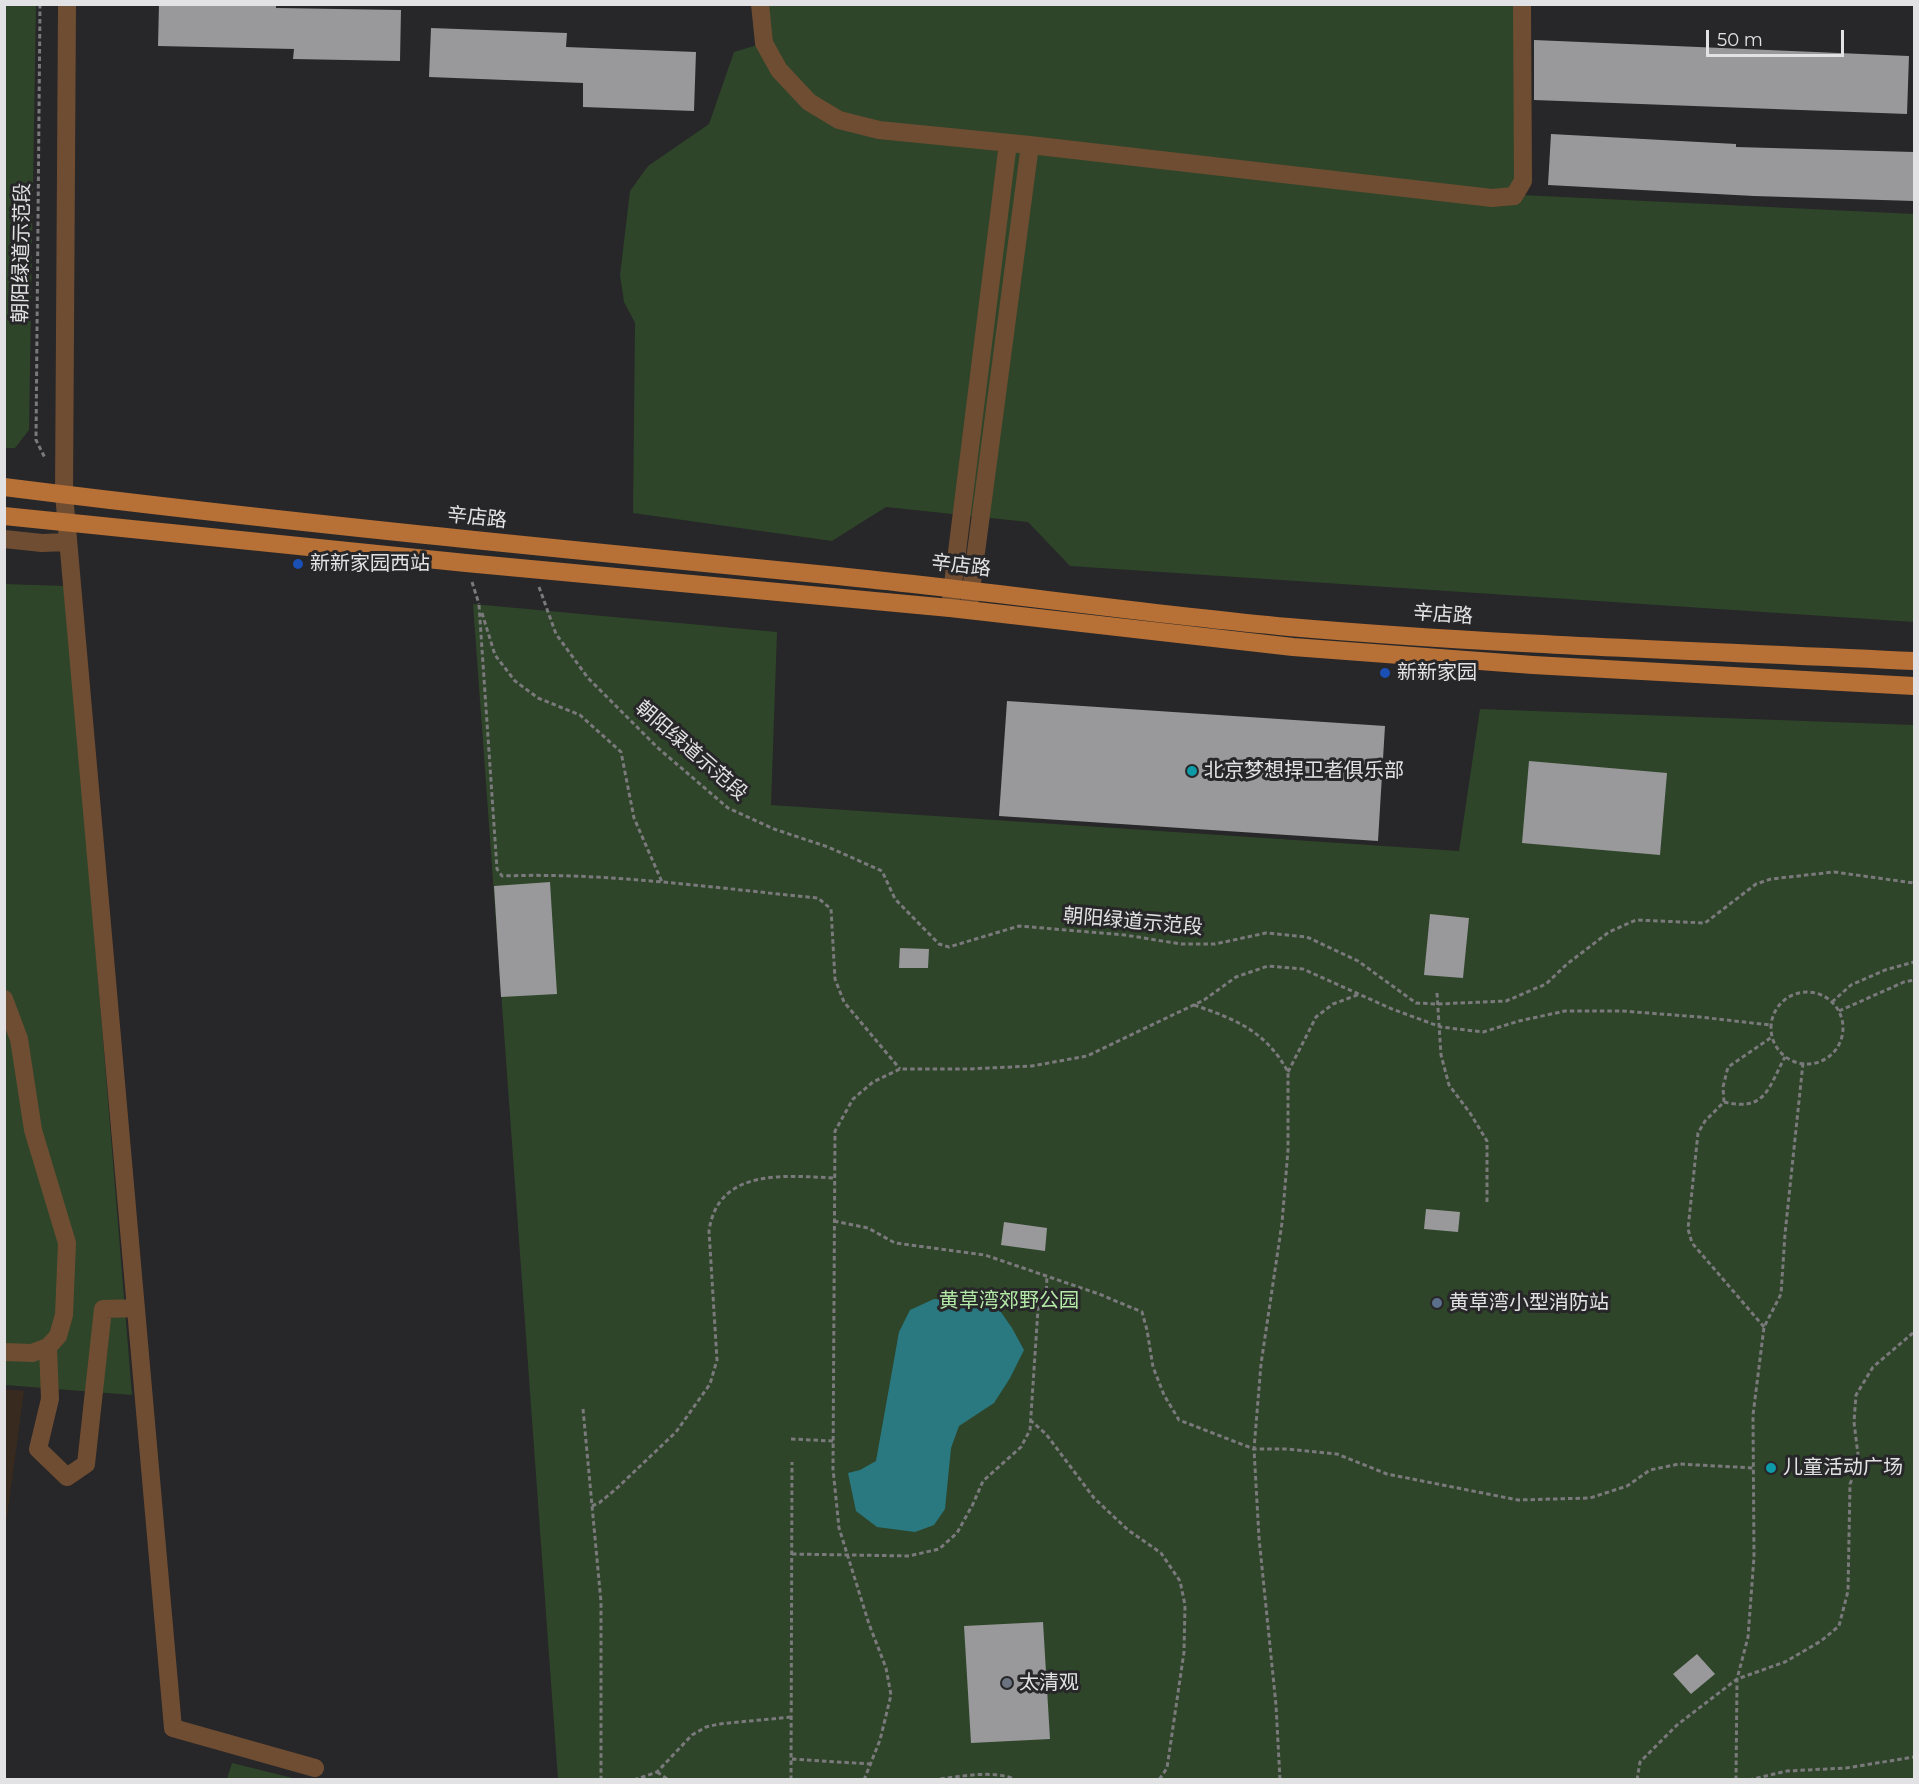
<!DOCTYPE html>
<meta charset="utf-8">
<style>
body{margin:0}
#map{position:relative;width:1919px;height:1784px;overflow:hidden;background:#272628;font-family:Montserrat,sans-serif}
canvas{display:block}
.frame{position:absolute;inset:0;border:6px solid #e2e1e3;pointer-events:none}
.scale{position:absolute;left:1706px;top:30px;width:138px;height:27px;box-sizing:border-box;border:3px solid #e2e1e3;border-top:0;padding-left:8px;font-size:18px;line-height:21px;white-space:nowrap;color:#e2e1e3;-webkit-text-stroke:4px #272628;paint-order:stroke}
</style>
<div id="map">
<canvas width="1919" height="1784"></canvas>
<div class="frame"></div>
<div class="scale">50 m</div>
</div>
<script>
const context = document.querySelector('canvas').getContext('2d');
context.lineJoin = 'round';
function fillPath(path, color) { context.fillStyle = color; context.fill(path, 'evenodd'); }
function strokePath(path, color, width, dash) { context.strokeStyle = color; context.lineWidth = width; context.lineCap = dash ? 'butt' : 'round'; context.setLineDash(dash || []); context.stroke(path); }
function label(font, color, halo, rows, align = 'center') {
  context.font = font + ' Montserrat,"Noto Sans SC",sans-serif'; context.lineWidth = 6; context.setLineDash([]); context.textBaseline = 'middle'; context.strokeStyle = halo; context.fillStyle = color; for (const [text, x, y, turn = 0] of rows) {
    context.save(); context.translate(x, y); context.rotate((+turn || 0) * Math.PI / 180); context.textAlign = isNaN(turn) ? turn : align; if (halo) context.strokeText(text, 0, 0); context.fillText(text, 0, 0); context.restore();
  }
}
const commercial = new Path2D(`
 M5,1389L24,1391L5,1532L4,1389Z`);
const green = new Path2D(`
 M4,5H36L29,430L15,448H4Z
 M760,5H1522V195L1914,214V622L1070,566L1028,522L886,507L832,541L633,513L635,323L624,302L620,275L630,191L648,166L709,124L734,52L764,43Z
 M5,584L66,586L132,1395L5,1385Z
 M473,604L777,632L771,805L1459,851L1480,709L1914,725V1779H558Z
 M232,1763L297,1779H227Z`);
const water = new Path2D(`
 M934,1299L996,1305L1012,1328L1024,1350L1010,1378L994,1403L959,1426L951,1448L945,1509L934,1525L915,1532L877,1527L856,1511L848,1473L860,1470L876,1461L899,1332L910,1310Z`);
const building = new Path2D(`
 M159,4H276V8L401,10L400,61L293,59L294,49L158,46Z
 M431,28L567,33L566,47L696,52L694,111L583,107V83L429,77Z
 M1534,40L1909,56L1907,114L1534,100Z
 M1551,134L1736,144V147L1914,152V201L1754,196L1548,185Z
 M1007,701L1385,726L1378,841L999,816Z
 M1529,761L1667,773L1660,855L1522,843Z
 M550,882L557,994L501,997L494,886Z
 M1430,914L1469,918L1463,978L1424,975Z
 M900,948L929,949L928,968H899Z
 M1426,1209L1460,1212L1458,1232L1424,1229Z
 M1004,1222L1047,1228L1045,1251L1001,1245Z
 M1043,1622L1050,1739L971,1743L964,1626Z
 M1697,1654L1715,1674L1691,1694L1673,1674Z`);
const path = new Path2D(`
 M40,4L36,440L45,458
 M472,582L479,604
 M539,587L556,634L588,678L658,748L728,808L774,829L828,847L882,871L895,899L939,944L949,947L1019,926L1125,935L1181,944H1215L1266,933L1307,937L1358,961L1416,1003L1437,1004L1506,1001L1546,984L1567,964L1609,932L1636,920L1705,923L1756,884L1771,879L1834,872L1914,883
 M479,605L497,869L502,876C607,872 713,888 818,898L831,909L835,979L844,1002L900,1069
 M482,613L495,655L515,681L538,698L580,715L621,752L634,818L662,882
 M1771 1028a36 36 0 1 1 72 0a36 36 0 1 1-72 0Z
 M1437,993L1441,1055L1449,1085L1470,1113L1487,1141V1204
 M1832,1002L1851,985L1885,970L1914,962
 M1194,1005C1235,1019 1266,1031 1288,1072V1150L1282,1223L1261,1364L1254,1449L1259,1538L1276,1705L1280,1780
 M1839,1011L1904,982L1914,980
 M1288,1072L1316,1017L1333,1004L1360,994
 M1724,1102C1766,1112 1768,1088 1785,1057
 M834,1221L868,1228L895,1243L985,1255L1099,1294L1142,1312L1147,1330L1153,1367L1164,1395L1179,1420L1254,1449H1287L1337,1454L1387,1474L1518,1500L1590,1498L1627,1486L1650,1470L1679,1464L1754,1468
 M1764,1327L1692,1243L1688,1229L1698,1133L1705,1121L1724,1102L1723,1087L1728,1067L1772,1037
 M583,1409L601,1602V1780
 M1030,1420L1046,1434L1094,1498L1128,1530L1161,1553L1180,1581L1185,1605L1184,1652L1167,1768L1159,1780
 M791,1439L833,1441
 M592,1506L599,1503L616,1489L676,1432L710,1384L717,1360L709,1231C718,1167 786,1176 835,1178
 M792,1554L909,1556L939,1549L957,1533L973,1504L983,1481L1021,1447L1030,1430L1038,1309L1046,1296L1047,1277
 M792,1759L870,1764
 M657,1772L669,1780
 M634,1780L657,1772L692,1735L706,1727L719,1724L791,1717
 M791,1780L792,1462
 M864,1780L880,1740L891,1695L886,1668L869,1624L839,1528L833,1469L835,1131L853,1099L873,1082L900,1069H968L1032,1066L1087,1056L1204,1000L1236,977L1268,966L1303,969L1392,1009L1441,1027L1483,1032L1519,1021L1565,1011H1622L1700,1017L1770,1025
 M933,1780C957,1777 994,1769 1016,1780
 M1637,1780L1640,1762L1677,1725L1737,1679L1785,1662L1821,1641L1839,1626L1848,1591L1850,1484L1859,1463L1854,1422L1856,1395L1873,1367L1914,1332
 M1736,1780L1737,1679L1748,1637L1754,1557L1753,1415L1764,1327L1781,1294L1785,1234L1803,1063
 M1749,1780L1787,1771L1846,1768L1914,1757`);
const minor = new Path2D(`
 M67,4L64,494L173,1728L315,1768
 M760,4L764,43L779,70L809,102L839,120L879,130L1030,145L1492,198L1514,196L1523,181L1522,4
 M4,539L42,543L68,542
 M969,605L1030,145
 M950,608L1008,143
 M4,999L19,1039L33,1130L67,1243L64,1315L58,1336L48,1347L32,1353L4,1352
 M48,1347L50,1399L38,1449L67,1477L86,1464L103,1309L136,1308`);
const major = new Path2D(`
 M4,487C282,522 560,549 838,576C989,591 1138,613 1289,627C1497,645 1706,651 1914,661
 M4,516L466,563L950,608L1293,647L1533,665L1914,686`);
const markers = [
 [298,564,6,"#1a4fb4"],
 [1385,673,6,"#1a4fb4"],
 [1192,771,6,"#0f9aa8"],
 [1437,1303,6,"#5c6f8a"],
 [1771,1468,6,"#0f9aa8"],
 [1007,1683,6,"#6b7280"]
];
const streetNames = [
 ["朝阳绿道示范段",22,253,-89],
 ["辛店路",477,518,6],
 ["辛店路",961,566,7],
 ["辛店路",1443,615,4],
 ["朝阳绿道示范段",691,751,41],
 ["朝阳绿道示范段",1133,922,5]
];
const poiNames = [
 ["新新家园西站",310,564],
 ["新新家园",1397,673],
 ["北京梦想捍卫者俱乐部",1204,771],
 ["黄草湾小型消防站",1449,1303],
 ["儿童活动广场",1783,1468],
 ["太清观",1019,1683]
];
const parkNames = [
 ["黄草湾郊野公园",1009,1301]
];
fillPath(commercial, '#382a1e');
fillPath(green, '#2e4529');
fillPath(water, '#2a7981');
fillPath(building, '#99989b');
strokePath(path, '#7a797b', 3, [4.5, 3]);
strokePath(minor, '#6f4d32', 18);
strokePath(major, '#b77036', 18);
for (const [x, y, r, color] of markers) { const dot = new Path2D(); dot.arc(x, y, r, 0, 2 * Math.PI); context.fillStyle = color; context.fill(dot); strokePath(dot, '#272628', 2); }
label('20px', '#e2e1e3', '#272628', streetNames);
label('20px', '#e2e1e3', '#272628', poiNames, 'left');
label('20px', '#b4eaa7', '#272628', parkNames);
</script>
